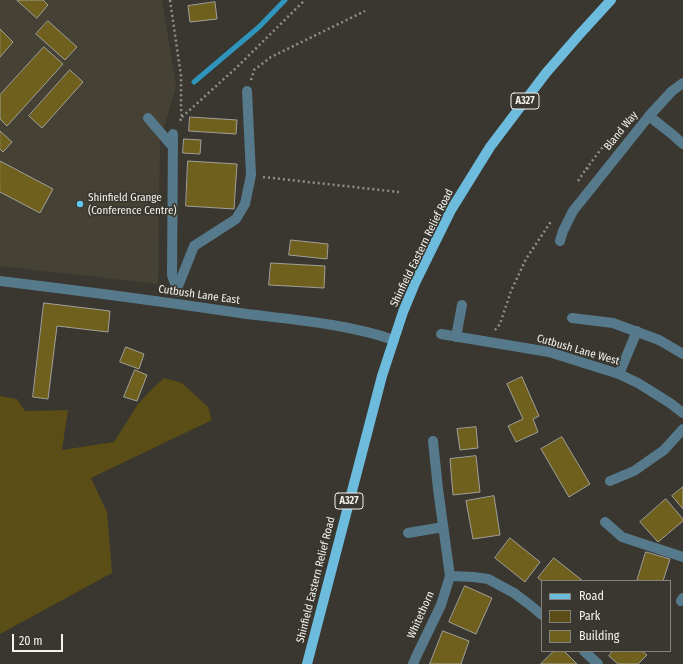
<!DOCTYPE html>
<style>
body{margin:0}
#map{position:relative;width:683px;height:664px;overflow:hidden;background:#393730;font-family:"Fira Sans Condensed",sans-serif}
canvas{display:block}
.legend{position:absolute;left:541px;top:580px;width:130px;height:72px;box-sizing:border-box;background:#393730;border:1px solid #83827c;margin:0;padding:5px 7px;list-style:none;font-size:12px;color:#f3f2ed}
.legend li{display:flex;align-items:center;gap:8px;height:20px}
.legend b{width:20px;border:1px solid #83827c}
.scale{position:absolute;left:12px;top:634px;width:51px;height:18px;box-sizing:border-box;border:2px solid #f3f2ed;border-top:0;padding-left:5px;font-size:12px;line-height:14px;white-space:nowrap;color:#f3f2ed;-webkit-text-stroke:3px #393730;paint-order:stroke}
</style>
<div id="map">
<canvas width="683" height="664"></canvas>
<ul class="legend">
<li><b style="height:5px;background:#6dbbdd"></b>Road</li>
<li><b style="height:11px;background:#5a4d15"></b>Park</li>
<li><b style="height:11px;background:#6f601d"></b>Building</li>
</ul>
<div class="scale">20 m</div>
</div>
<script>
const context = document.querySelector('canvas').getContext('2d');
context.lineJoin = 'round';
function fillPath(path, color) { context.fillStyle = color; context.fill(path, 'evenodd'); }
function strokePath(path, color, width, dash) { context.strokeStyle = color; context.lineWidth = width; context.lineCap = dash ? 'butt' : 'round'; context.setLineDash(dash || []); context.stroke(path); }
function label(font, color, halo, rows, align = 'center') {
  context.font = font + ' "Fira Sans Condensed",sans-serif'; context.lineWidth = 3.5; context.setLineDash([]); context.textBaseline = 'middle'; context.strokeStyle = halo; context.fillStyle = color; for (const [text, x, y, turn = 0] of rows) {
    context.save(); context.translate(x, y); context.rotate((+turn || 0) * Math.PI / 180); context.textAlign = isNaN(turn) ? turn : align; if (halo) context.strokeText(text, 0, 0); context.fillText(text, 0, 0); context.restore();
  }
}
const built = new Path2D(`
 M0,0H162L176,87L160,141L158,284L0,266Z`);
const green = new Path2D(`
 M164,378L182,383L208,407L212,420L91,478L107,512L112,573L0,634V396L17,399L25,411L68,410L62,450L114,442L138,404L150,391Z`);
const stream = new Path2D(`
 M194,82L259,27L285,0`);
const building = new Path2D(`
 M17,0H43L48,5L37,18Z
 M215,2L217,19L190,22L188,6Z
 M48,21L77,47L65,60L36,34Z
 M0,29L13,42L0,57Z
 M44,47L63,64L7,126L0,119V95Z
 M70,70L83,82L42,128L29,116Z
 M190,117L237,120L236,134L189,131Z
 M0,131L12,142L3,152L0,149Z
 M184,139L201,140L200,154L183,153Z
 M0,161L53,189L40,213L0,192Z
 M188,161L237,164L234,209L186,206Z
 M291,240L328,244L327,259L289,255Z
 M271,263L325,266L324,288L269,285Z
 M44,303L110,311L108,332L57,326L48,399L33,397Z
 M126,347L144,354L139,369L120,362Z
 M135,370L147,375L137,401L124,397Z
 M522,377L539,416L533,419L538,432L516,442L508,426L523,419L507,384Z
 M476,427L478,448L460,450L457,429Z
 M562,437L590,484L569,497L541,449Z
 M476,456L480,492L453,495L450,459Z
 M683,487V509L672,496Z
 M494,496L500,535L473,539L466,501Z
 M666,499L683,519V521L658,542L640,522Z
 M510,538L540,562L525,582L495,558Z
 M646,552L670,559L663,581H637Z
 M554,558L583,581H542L538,578Z
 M465,586L492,598L476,634L449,622Z
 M443,631L469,641L461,664H430Z
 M554,651H564L577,664H541Z
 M613,651H642L647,655L638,664H618L609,656Z`);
const path = new Path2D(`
 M170,0L181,76V109L182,117L179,123
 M251,80L254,70L271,57L365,11
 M182,117L236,68L305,0
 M586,169L605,144L615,136
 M263,177L399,192
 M578,181L586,169L590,168
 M495,330L500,324L511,291L526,259L552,220`);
const minor = new Path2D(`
 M649,116L673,135L683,144
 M148,118L173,147
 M173,134L172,275L177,289V292
 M560,241L563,231L573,211L649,116L672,91L683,83
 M0,281C82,291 165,302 247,314C296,320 347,324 394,340
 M177,289L194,246L236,219L245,204L251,175L247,91
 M572,318L613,323L659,340L683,354
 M441,334L549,352L619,374L638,383L670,403L683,413
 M456,337L462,305
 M619,374L637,331
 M610,481L634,471L664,450L683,429
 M605,522L622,537L683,557
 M408,533L443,527
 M450,576L474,577L488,579L514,593L530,605L542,615
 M681,601L683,598
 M584,651L598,664
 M413,664L416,657L441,605L450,576L438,489L433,441`);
const major = new Path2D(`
 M307,664L382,376L403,312L415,283L451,210L490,147L546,73L579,35L611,0`);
const markers = [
 [80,204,4,"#64c5ee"]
];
const shields = [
 [525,101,28],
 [349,501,28]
];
const shieldNames = [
 ["A327",525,101],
 ["A327",349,501]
];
const streetNames = [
 ["Bland Way",621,131,-51],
 ["Shinfield Eastern Relief Road",422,248,-64],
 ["Cutbush Lane East",199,295,8],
 ["Cutbush Lane West",578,350,16],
 ["Shinfield Eastern Relief Road",316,580,-76],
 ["Whitethorn",421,615,-66]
];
const poiNames = [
 ["Shinfield Grange",88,198],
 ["(Conference Centre)",88,211]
];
fillPath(built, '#454134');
fillPath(green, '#5a4d15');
strokePath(stream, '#3095bd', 5);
fillPath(building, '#6f601d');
strokePath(building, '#a2a098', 1);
strokePath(path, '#92908a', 2.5, [2, 3]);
strokePath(minor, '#567a8b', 10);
strokePath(major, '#6dbbdd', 10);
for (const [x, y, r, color] of markers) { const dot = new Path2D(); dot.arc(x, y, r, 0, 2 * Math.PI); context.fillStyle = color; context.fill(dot); strokePath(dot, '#393730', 1.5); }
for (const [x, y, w] of shields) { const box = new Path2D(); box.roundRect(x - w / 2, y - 8, w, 16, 3); context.fillStyle = '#393730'; context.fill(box); strokePath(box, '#f3f2ed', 1); }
label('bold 10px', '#f3f2ed', null, shieldNames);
label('11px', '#f3f2ed', '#393730', streetNames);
label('11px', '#f3f2ed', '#393730', poiNames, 'left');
</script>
